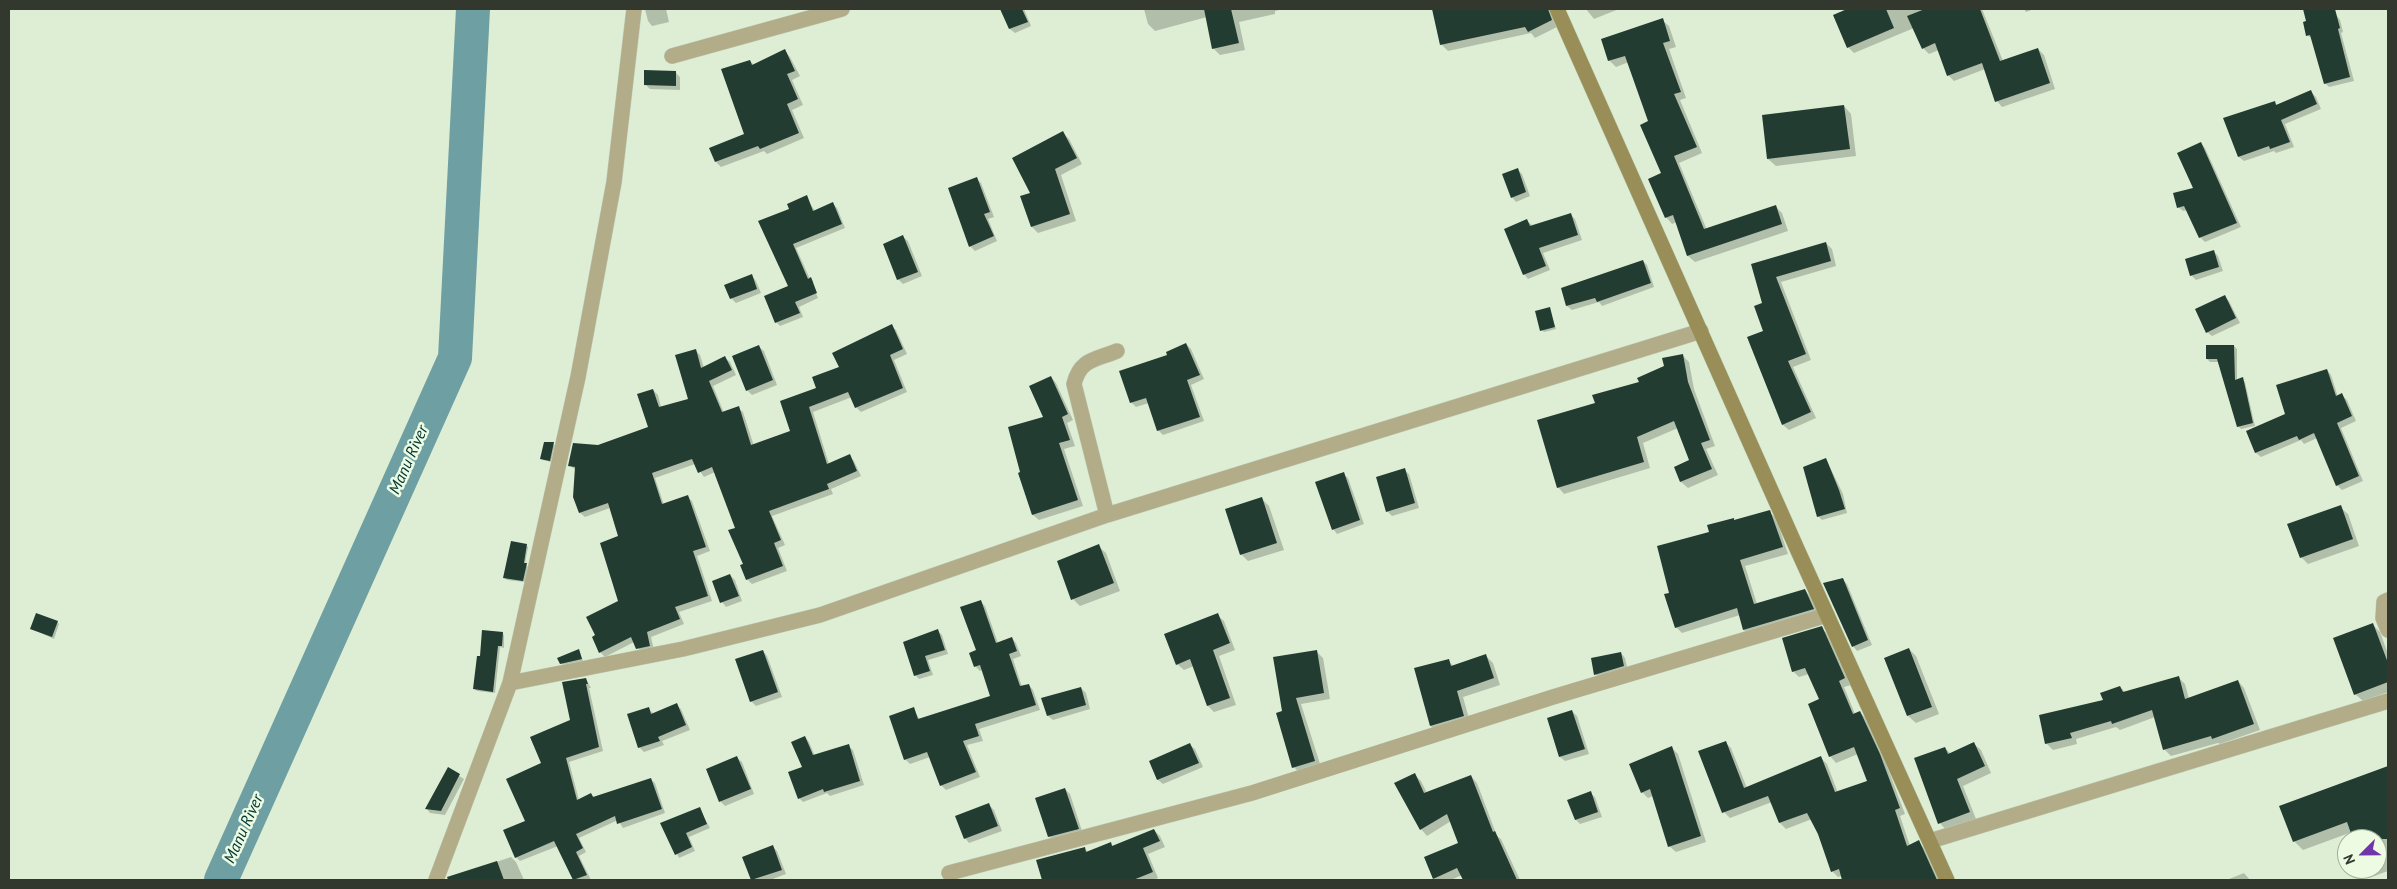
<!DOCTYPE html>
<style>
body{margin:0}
#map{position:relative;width:2397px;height:889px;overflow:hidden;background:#deeed5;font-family:"PT Sans",sans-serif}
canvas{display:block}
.frame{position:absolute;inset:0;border:10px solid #32382e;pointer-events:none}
.north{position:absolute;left:2337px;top:829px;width:50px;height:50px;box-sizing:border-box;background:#ecfbe2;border:1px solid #a2ad9a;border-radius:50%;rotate:247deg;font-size:14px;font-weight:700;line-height:20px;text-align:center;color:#32382e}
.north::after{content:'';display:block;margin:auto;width:18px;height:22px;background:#7135ab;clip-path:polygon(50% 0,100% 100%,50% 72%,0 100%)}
</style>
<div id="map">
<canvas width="2397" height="889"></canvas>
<div class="frame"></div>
<div class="north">N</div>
</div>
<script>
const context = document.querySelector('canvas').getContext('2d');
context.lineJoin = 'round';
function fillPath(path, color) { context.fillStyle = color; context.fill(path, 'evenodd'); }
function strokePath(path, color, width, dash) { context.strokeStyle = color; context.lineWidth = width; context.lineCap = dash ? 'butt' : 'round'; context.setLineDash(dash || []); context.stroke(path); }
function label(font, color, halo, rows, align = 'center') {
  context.font = font + ' "PT Sans",sans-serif'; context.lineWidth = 5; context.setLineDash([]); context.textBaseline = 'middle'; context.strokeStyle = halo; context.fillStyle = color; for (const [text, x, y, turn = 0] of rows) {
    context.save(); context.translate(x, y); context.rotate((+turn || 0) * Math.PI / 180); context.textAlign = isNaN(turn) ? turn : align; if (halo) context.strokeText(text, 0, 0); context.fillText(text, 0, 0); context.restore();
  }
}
const shadow = new Path2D(`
 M645,9H666L669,22L652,26L648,21Z
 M1002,9H1024L1031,26L1015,33L1010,29Z
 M1144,9H1283L1275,11V14L1239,22L1245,50L1220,55L1213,48L1207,17L1155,31L1148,24Z
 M1434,9H1553L1557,27L1535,38L1531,33L1448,51L1441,44Z
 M1586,9H1619L1594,19Z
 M1851,9H1982L2003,61L2038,49L2044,55L2055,89L2002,107L1997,101L1985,69L1954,81L1948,75L1939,50L1929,54L1923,48L1914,28L1854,53L1848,47L1835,15Z
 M2024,9H2034L2026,12Z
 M2304,9H2328L2330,17L2336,15L2340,20L2343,32L2341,33L2354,81L2329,87L2325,83L2313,39L2307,35V22Z
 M1662,20L1669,26L1676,47L1669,49L1686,98L1680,100L1702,153L1679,163L1707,230L1775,206L1782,213L1788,231L1695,262L1688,256L1677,222L1672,224L1666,217L1663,174L1650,122L1629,62L1616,67L1609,60Z
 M785,51L790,57L800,76L792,80L803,105L792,110L804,138L767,154L764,151L721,167L716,162L745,135L750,61L754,65Z
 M675,72L680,77V90L650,89L645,84Z
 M2311,92L2316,97L2321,109L2285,124L2294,147L2276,153L2274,151L2244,161L2239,157L2225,119L2274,102L2278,106Z
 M1844,106L1851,114L1856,156L1776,166L1768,159Z
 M1063,133L1069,139L1082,164L1061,175L1076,221L1038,233L1032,227L1022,196L1031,193Z
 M2201,143L2205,148L2241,227L2205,242L2200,237L2188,210L2183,211L2178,207L2194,189Z
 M1517,169L1522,174L1530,196L1516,202L1512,197Z
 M976,178L981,183L994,217L988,219L997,241L975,251L970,246Z
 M806,197L815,211L833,204L837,208L845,228L796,248L810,279L814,282H811L818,298L799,307L803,317L780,326L776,322L789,287L791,209Z
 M1570,214L1575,219L1582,240L1543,253L1550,270L1528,279L1524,274L1527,221L1532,225Z
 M903,237L908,241L922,276L903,284L898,279Z
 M1826,243L1832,249L1836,266L1781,282L1811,360L1793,367L1816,418L1789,430L1783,425L1749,338L1765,331L1764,303L1752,264Z
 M2213,251L2218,256L2223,271L2196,280L2191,275Z
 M1643,261L1647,265L1654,287L1602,306L1599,302L1572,310L1567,306L1563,289Z
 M752,276L756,281L761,293L736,303L731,298Z
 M2224,296L2229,301L2240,323L2212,336L2207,332Z
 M1549,309L1556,329L1544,332L1542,330Z
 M891,326L896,330L907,354L894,360L907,392L861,412L856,407L852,397L813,412L829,464L849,456L854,461L861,476L831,489L833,494L772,516L785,545L778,548L787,571L752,584L747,579L736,528L715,472L704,477L695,464L655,478L664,505L688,497L692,501L710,551L697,556L712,601L679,612L684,624L651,637L654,650L642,653L634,642L605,657L600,652L620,602L619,537L610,508L585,517L580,513L575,497L576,470L569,465L598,446L649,428L653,390L658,395L661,407L689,400L695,350L700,355L704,368L725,358L730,362L736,375L713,386L724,413L738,408L743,412L754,446L792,432L818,388Z
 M1186,344L1191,349L1204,379L1191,385L1204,421L1163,435L1158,430L1149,403L1136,407L1131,402L1169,356Z
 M2234,346L2237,349V380L2242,379L2245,382L2255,426L2241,429L2238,426L2219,362H2210L2207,359Z
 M759,347L764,351L777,385L752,395L747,390Z
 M1683,356L1689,362L1694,389L1715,446L1706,449L1718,475L1688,488L1681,482L1675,467L1691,461L1678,428L1643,443L1650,468L1564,494L1558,487L1596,404L1641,382Z
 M2327,370L2331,375L2338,397L2342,395L2347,400L2356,421L2341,428L2363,481L2342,490L2337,485L2317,438L2304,444L2301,440L2261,457L2256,453L2247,432L2287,415Z
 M1051,377L1056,383L1073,420L1067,423L1075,446L1064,449L1083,506L1039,520L1033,515L1019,473H1022L1044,418Z
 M553,444L555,446L551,462L543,460L541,458Z
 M1826,459L1843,494L1847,513L1822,520L1818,516Z
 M1404,470L1409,474L1419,508L1392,516L1387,511Z
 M1343,474L1348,478L1364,524L1337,534L1333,529Z
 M1262,499L1269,506L1284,550L1248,561L1241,554Z
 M2340,507L2348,514L2359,546L2308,564L2301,557Z
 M1769,512L1776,518L1788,554L1745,566L1757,604L1805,590L1811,597L1819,615L1750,636L1744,630L1740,615L1682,633L1676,627L1671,594L1711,533Z
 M526,545L528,547L525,564L528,567L525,582L507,580L505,578Z
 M1098,546L1106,553L1120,591L1080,606L1073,599Z
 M730,575L735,580L742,601L726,607L722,602Z
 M1842,579L1847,584L1872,645L1857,651L1853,646Z
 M980,601L985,606L998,643L1012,638L1016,643L1021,656L1013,659L1022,687L1029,685L1033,690L1040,710L979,729L983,741L967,745L980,777L946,790L941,785L930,757L910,764L905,759L913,709L920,720L992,697L983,670L980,671L975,666Z
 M1217,615L1224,621L1235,650L1219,656L1236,705L1214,712L1208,706L1194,666L1184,670L1177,664Z
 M57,622L59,624L54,639L32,629Z
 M2373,625L2380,632L2388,654V692L2363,701L2355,694Z
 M1821,628L1828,634L1851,685L1844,687L1855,714L1860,712L1866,719L1885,761L1905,814L1900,816L1910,846L1918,842L1924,848L1939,880H1844L1842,876L1838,877L1832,871L1812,819L1786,829L1780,823L1772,802L1730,818L1724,812L1725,742L1731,748L1747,788L1821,758L1827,764L1838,793L1868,781L1858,754L1836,763L1830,756L1821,699L1809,674L1799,677L1793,671Z
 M938,631L942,635L948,654L928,660L933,675L919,679L915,675L904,642Z
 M502,633L504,635V648L500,647L495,693L477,691L475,689L481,658Z
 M1909,649L1916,656L1939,714L1916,723L1908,716L1886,658Z
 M579,650L583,661L563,665L561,663Z
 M763,651L767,656L782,697L756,706L751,701Z
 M1317,652L1323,658L1330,699L1301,704L1321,767L1300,774L1294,767L1283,712Z
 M1621,653L1625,658L1628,671L1600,679L1595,674Z
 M1486,656L1493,663L1500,685L1463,697L1470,722L1438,733L1431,726L1416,669L1448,660L1454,667Z
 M2178,677L2185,684L2189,699L2238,681L2244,688L2260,730L2220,744L2218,743L2171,756L2164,749L2155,717L2120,730L2116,727L2076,739L2077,744L2053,750L2046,743L2120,687L2125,692Z
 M586,679L591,688H589L603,751L569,762L579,800L591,794L595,798L650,779L655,783L665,813L623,828L618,820L579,838L586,852L579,856L591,880H574L558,846L520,861L516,857L543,764L571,721Z
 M1081,688L1086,693L1090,709L1053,720L1048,716Z
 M676,705L681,709L690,730L662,741L664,745L644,752L639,747L648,708L654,714Z
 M1572,711L1577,716L1589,754L1565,761L1560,757Z
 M805,737L809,742L815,756L848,746L853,750L864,785L830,796L827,793L803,802L799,798L804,767Z
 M1974,744L1981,750L1991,773L1963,786L1976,819L1946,830L1940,823L1945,748L1951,754Z
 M1190,745L1195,749L1203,767L1163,784L1158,780L1151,761Z
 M1672,748L1678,754L1706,842L1676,852L1669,846L1653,796L1648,798L1642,792Z
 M737,758L742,762L754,794L725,806L721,802L708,770Z
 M2388,767V871L2374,876L2367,869H2377V839H2355L2352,832L2303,850L2294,841L2281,807Z
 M448,769L464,779L445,815L430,813L427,809Z
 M1415,775L1421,781L1427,793L1471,776L1477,783L1497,836L1501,839L1520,880H1464L1462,875L1451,880H1436L1434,878L1459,844L1451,821L1427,836L1421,829Z
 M1065,789L1070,794L1083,834L1054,841L1049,836Z
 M1590,793L1595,797L1602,817L1580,824L1576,820L1569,800Z
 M989,805L994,810L1002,831L969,843L965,838Z
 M699,808L710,828L689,837L695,851L679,858L662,824Z
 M1154,830L1160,836L1165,847L1148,854L1158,878L1153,880H1043L1037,861L1084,848L1088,852L1110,843L1114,847Z
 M773,847L777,851L786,874L770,880H752L744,857Z
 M511,857L516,862L524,880H463L461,874Z
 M2244,873L2250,880H2229V879Z`);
const river = new Path2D(`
 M221,880L455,358L473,9`);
const building = new Path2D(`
 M1000,9H1022L1028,22L1009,29Z
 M1204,9H1231L1239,43L1212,49Z
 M1432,9H1548L1552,20L1528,32L1525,27L1440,45Z
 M1847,9H1886L1894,28L1847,48L1833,15Z
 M1925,9H1980L2000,61L2038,48L2050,83L1995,102L1982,63L1947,76L1935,43L1922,49L1907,16Z
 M2303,9H2335L2340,28L2338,29L2350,77L2324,84L2310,35L2306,36L2303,22L2306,21Z
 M1663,18L1670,41L1663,43L1681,92L1674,94L1697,147L1674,156L1704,229L1776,205L1782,224L1687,256L1673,215L1665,218L1648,179L1661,173L1640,125L1648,121L1625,56L1608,61L1601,39Z
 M785,49L795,71L787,74L798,99L787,104L799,133L760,149L758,146L715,162L709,148L744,134L721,69L750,60L752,65Z
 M644,70L676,71V86L644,85Z
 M2311,90L2317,104L2281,120L2290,142L2270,149L2269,146L2238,157L2223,118L2275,101L2276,105Z
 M1844,105L1850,149L1767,159L1762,115Z
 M1063,131L1077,158L1055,169L1070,214L1031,227L1020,196L1030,193L1012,158Z
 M2201,142L2237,223L2199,238L2184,206L2177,208L2173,193L2193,188L2177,153Z
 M1518,168L1526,192L1511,198L1502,174Z
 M977,177L990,212L984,214L994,236L969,247L948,188Z
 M807,195L813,211L833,202L842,224L793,244L808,279L811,277L817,293L795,302L800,313L775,323L764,296L788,286L758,221L789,209L787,204Z
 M1571,213L1578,235L1539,248L1546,266L1523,275L1504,229L1527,219L1530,226Z
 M903,235L918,272L897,280L883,244Z
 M1826,242L1831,261L1776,277L1806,354L1788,361L1811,412L1782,425L1747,337L1763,331L1754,306L1762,303L1751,264Z
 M2214,250L2219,267L2190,276L2185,259Z
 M1643,260L1651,283L1597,302L1595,298L1566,306L1561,288Z
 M752,274L757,289L730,299L724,285Z
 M2225,295L2236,318L2206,333L2195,309Z
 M1550,307L1555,327L1540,331L1535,311Z
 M892,324L903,349L890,355L903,388L855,408L848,392L809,407L827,464L850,454L857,471L827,484L829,489L769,511L781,540L774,543L783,566L746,580L740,565L743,564L728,530L735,528L712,467L698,473L692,459L652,473L662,504L688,495L706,547L693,551L708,596L675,607L680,619L647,632L650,646L636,649L631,637L599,653L592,637L595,635L586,617L618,601L600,543L618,536L608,503L579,513L573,497L575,467L568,466L573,443L598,445L648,427L637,394L653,389L659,407L688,399L675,355L696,349L701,368L725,356L732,370L709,381L722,412L739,406L751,445L790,431L780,401L816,388L812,377L839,367L832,353Z
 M1186,343L1200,375L1187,380L1200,417L1157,431L1146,398L1130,403L1119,371L1167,355L1166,352Z
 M759,345L773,380L746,391L732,356Z
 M2206,345H2234L2235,380L2243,377L2253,423L2237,427L2217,359H2206Z
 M1683,354L1688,382L1710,440L1701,443L1712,469L1680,482L1674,467L1689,460L1674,421L1637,437L1644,462L1557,488L1537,420L1595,403L1592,395L1639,382L1637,378L1664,366L1662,358Z
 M2327,369L2336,396L2342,393L2352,416L2337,423L2359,476L2336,486L2314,433L2299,440L2297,436L2255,453L2246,431L2285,414L2276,385Z
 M1051,376L1068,414L1062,417L1070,440L1059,443L1078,500L1032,515L1018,473L1020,472L1008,427L1043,417L1029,386Z
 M544,442H554L550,461L540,459Z
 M1826,458L1839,490L1845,509L1817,517L1803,467Z
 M1405,468L1415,503L1386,512L1376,477Z
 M1344,472L1360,520L1332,530L1315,482Z
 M1262,497L1277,543L1240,555L1225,509Z
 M2341,505L2353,539L2300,558L2287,524Z
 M1770,510L1783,547L1740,560L1754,604L1805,589L1814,609L1743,630L1737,608L1675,628L1664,594L1669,593L1657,546L1709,532L1707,525L1734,518V520Z
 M511,541L527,544L524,563H527L523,581L503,578Z
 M1099,544L1114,583L1071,600L1057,561Z
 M730,574L739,596L720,603L712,581Z
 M1843,578L1868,640L1852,647L1823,583Z
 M981,600L996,643L1012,637L1017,651L1009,654L1020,686L1029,684L1036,705L975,724L979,736L963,741L976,772L940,786L927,752L904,760L889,716L914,707L918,719L990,696L980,665L974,667L969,653L976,650L960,607Z
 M36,613L58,621L52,637L30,629Z
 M1218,613L1230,643L1213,650L1230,698L1207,706L1190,659L1176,665L1164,634Z
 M2373,623L2388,663V682L2354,695L2333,638Z
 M1822,626L1845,678L1839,681L1853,714L1860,711L1880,754L1900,808L1895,810L1907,846L1919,840L1937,880H1842L1839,869L1831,872L1818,834L1807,813L1779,823L1768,796L1722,813L1698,751L1726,741L1744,788L1821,756L1835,792L1867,781L1854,747L1829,757L1808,704L1819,699L1805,668L1792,672L1782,638Z
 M938,629L945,650L925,656L930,671L914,676L903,642Z
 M482,630L503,632L502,646H498L493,692L473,689L477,656H480Z
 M1909,648L1932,707L1907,716L1884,658Z
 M579,649L582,659L560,664L557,658Z
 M763,650L778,692L750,702L735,659Z
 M1317,650L1324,693L1296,698L1315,761L1292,768L1276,713L1282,711L1273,657Z
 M1621,652L1624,666L1594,675L1591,658Z
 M1486,654L1494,678L1457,691L1464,716L1430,726L1414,668L1449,659L1451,666Z
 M2179,676L2185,699L2238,680L2254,724L2212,739L2211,736L2163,750L2152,710L2112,724L2111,721L2070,733L2072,738L2045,744L2039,715L2103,700L2100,693L2120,686L2123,692Z
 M586,678L588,684H586L599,747L566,758L577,800L591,793L593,797L651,778L662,809L617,824L615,816L576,834L583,848L576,852L587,875L573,880L554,841L515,858L503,830L525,821L506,779L541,763L530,737L570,720L562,682Z
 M1081,687L1086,705L1047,716L1041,698Z
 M677,703L686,725L658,737L660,741L638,748L627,714L649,707L651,714Z
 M1572,710L1585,749L1559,757L1547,718Z
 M805,736L813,755L849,744L860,781L824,792L823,789L798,799L788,772L802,767L791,742Z
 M1974,742L1985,766L1957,779L1970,812L1938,824L1914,758L1945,747L1948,754Z
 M1190,743L1199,763L1157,780L1149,761Z
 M1672,746L1701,836L1668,847L1650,789L1641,793L1629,764Z
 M737,756L751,789L719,802L706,769Z
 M2388,766V839H2353L2347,822L2293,842L2279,806Z
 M448,767L460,774L441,811L425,809Z
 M1415,773L1424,793L1471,775L1493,832L1495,831L1517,880H1463L1457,868L1433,879L1424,857L1458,843L1447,814L1420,830L1394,783Z
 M1065,788L1079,829L1048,837L1035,798Z
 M1591,791L1598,812L1575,820L1567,800Z
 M989,803L998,826L964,839L955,816Z
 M700,807L707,824L686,833L692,847L675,855L660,823Z
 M1154,829L1160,841L1143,848L1153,872L1133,880H1042L1036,860L1085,847L1086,852L1111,842L1112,846Z
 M773,845L782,870L751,880L742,857Z
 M497,861L504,880H448L447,877Z`);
const street = new Path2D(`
 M672,56L842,9
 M1107,515L1074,384C1080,359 1095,360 1117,351
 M2388,600L2384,602L2383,618L2388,630
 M510,683L578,377L614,182L634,9
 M1930,841L2388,701
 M949,873L1252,793L1553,697L1827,615
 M436,880L510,683L683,649L820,615L1107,515L1701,331`);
const secondary = new Path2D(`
 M1557,9L1798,551L1947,880`);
const waterNames = [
 ["Manu River",409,460,-66],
 ["Manu River",244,829,-66]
];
fillPath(shadow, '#0003');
strokePath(river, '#6e9fa2', 34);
fillPath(building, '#223c32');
strokePath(street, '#bccab4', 16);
strokePath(secondary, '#bccab4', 16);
strokePath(street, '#b3ac88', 15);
strokePath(secondary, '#998e57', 15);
label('italic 16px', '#003335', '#ecfbe2', waterNames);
</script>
